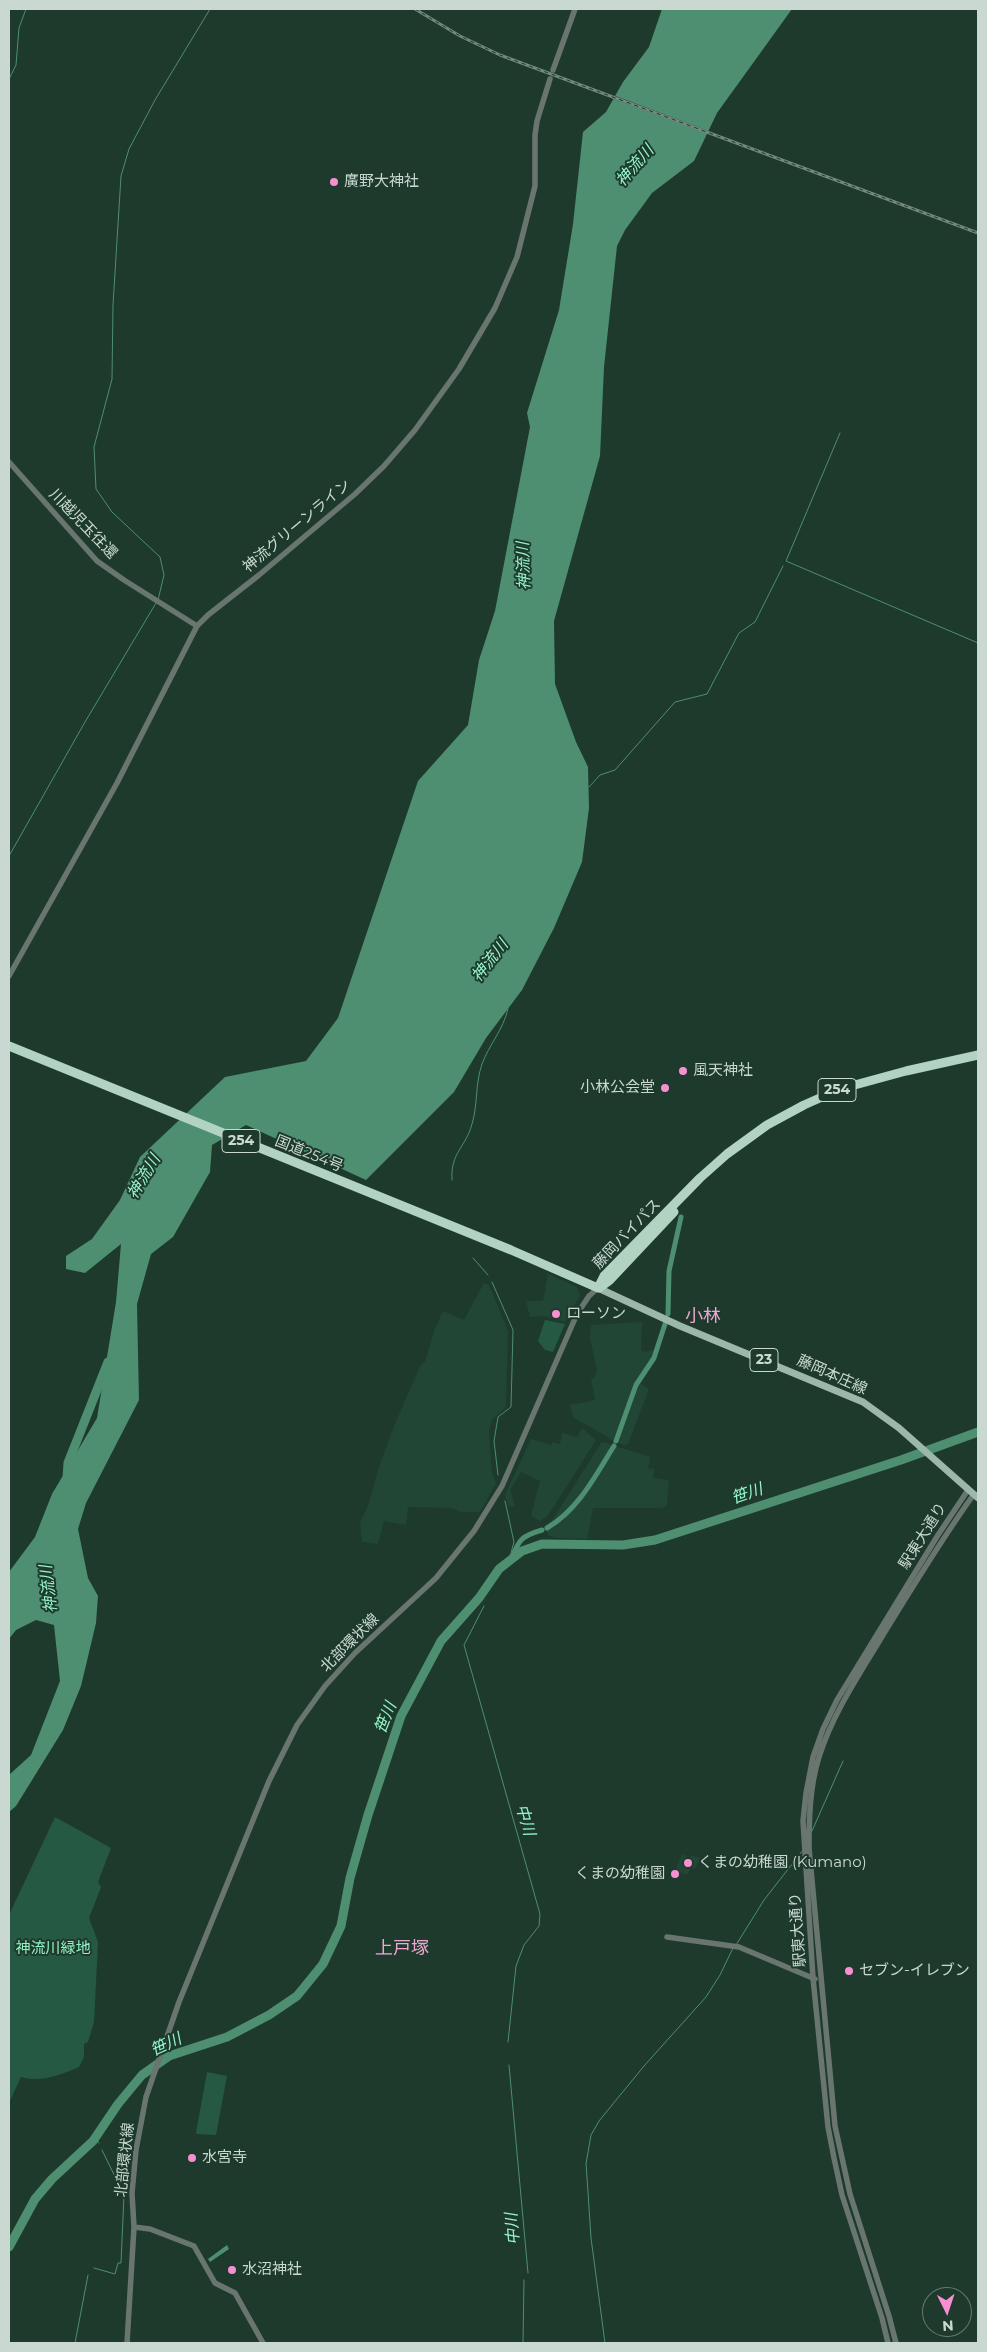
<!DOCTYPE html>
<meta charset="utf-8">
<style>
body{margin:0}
#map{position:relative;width:987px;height:2352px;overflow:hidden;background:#1e3a2d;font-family:Montserrat,sans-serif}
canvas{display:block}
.frame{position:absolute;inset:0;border:10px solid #c9d9d1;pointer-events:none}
.north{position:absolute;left:922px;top:2287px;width:50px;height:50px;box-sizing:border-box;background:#1e3a2d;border:1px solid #627a6f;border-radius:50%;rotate:176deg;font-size:14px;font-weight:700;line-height:20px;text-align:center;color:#c9d9d1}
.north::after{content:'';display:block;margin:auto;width:18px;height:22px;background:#f690d0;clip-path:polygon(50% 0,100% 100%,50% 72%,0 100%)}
</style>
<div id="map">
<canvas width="987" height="2352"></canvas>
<div class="frame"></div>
<div class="north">N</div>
</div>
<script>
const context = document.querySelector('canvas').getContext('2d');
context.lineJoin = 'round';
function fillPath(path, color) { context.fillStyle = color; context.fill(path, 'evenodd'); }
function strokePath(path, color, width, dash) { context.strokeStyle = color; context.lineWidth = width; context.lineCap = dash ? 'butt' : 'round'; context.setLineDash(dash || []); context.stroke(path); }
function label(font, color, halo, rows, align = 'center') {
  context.font = font + ' Montserrat,"Noto Sans JP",sans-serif'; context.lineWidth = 4; context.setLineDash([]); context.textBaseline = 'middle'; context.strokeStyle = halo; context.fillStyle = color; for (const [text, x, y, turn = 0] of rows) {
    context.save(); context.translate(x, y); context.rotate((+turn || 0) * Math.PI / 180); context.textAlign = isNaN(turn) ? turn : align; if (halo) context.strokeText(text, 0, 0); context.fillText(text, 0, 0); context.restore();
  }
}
const built = new Path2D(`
 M548,1274L577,1287L580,1296L565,1322L543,1316L530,1317L526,1301H543Z
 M484,1283L489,1285L508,1331L506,1408L492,1419L489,1431L492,1474L496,1483L480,1512H460L452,1508L408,1507L406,1525L384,1521L378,1544L362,1542L360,1522L368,1506L379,1467L394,1426L421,1364L425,1362L435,1328L443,1311L464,1320Z
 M642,1322L641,1350L645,1352L656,1349L647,1370L635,1385L614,1441L573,1417L570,1405L595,1400L591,1379L594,1378L597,1371L590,1338L591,1325Z
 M639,1383L649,1389L628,1444L624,1445L616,1442Z
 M582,1428L596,1440L547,1517L539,1521L531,1516L540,1481L521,1472L510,1490L515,1506L509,1507L505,1495L531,1439L551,1445L553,1442L560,1444L562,1433L577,1437Z
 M605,1442L613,1446L582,1495L550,1524L601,1443Z
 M615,1446L651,1457L648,1468L654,1469L653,1478L669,1480L667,1505L662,1508H593L587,1539L557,1538L548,1535L546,1529L566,1514L584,1496Z
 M682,1854L689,1858L691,1855L700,1858L695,1869L691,1867L687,1875L675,1870Z`);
const green = new Path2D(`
 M545,1320L565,1324L553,1352L545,1350L538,1341Z
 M55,1817L111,1848L98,1882L101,1887L89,1918L98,1942L94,2022L88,2042L84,2044V2057L79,2067C60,2075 41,2083 21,2077L9,2103V1915Z
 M207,2072L227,2076L216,2135L197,2134L196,2133Z`);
const water = new Path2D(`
 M662,9H792L717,113L694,161L652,193L625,230L617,246L604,367L600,456L554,621L555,684L576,742L588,767L589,808L582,862L554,928L522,990L486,1038L454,1092L366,1180L246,1125L212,1145L210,1172L173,1237L151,1254L137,1304L139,1400L86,1503L78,1529L88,1578L98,1596L96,1623L81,1686L63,1730L16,1806L9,1812V1775L31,1755L60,1681L54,1625L36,1620L16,1630L9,1639V1572L35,1537L52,1494L97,1418L116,1302L121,1244L85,1273L66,1269V1256L92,1239L120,1200L140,1157L225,1077L306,1061L338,1018L418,781L468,725L479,660L495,611L530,427L527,413L559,310L573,224L583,132L606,112L623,82L649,47Z
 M227,2245L229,2249L210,2262L208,2259Z`);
const pier = new Path2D(`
 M613,95L711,132L709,134L611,98Z`);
const stream = new Path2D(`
 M9,79L16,65L19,28L26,9
 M840,433L786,561L978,643
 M158,600L164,575L160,557L112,512L96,489L94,447L112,379L113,305L121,176L129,149L155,100L210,9
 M589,787L600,775L615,770L675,702L707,694L739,633L755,622L783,566
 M9,856L85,722L156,603
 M452,1180C450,1153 466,1147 472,1124C478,1104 475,1084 482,1064C489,1045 503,1030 508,1009
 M473,1258L488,1275
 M492,1282L513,1330L511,1407L498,1417L494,1441L498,1475
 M505,1501L514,1542L509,1560
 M484,1606L464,1645L540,1914L539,1926L524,1945L516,1966L508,2042
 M812,1831L843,1761
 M736,1945L764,1900L803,1850
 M509,2065L528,2273
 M95,2138L99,2143
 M94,2268L115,2274L118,2263H121L124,2195L102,2150
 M75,2343L88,2275
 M523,2343L524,2280
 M605,2343L591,2238L587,2177L586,2164L591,2135L599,2121L644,2066L706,1997L720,1975L733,1948`);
const canal = new Path2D(`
 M668,1314L669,1271L681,1217
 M616,1441L636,1385L654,1358L665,1324
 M547,1528C579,1509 595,1476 614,1446
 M512,1558C519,1539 522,1536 542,1530`);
const river = new Path2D(`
 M67,1479L68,1463L108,1362
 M9,2247L35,2199L52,2179L93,2141L118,2104L142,2075L169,2056L227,2037L269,2015L297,1996L323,1964L341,1926L350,1878L368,1815L401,1716L441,1641L479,1598L499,1569L522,1551L542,1544L623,1545L655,1540L901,1460L978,1432`);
const minor = new Path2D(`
 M553,70L575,9
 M9,462L97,561L124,580L197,626
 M9,976L117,783L197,626L208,615L259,575L355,494L384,466L415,430L459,369L495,308L517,257L535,186V135L537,121L550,79
 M667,1937L739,1947L815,1979
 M134,2227L150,2229L194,2246L215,2283L235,2293L263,2343
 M127,2343L134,2227L132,2193L136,2150L146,2097L179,2002L269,1781L297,1725L325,1686L355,1653L436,1578L474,1531L502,1486L577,1314L589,1296L598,1288
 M888,2343L882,2318L842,2195L834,2158L828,2127L813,1978L803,1821L806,1793L813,1757L823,1729L837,1700L938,1535L968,1490
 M896,2343L889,2316L850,2194L835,2126L809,1848C809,1817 810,1786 819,1757C833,1713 859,1675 883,1635C912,1588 941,1540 974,1494`);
const major = new Path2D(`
 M598,1288L680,1326L863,1402L899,1428L978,1498`);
const highway = new Path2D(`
 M9,1046L511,1250L598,1288
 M598,1288L604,1276L700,1178L727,1154L767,1125L804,1105L840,1089L906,1071L978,1055
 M599,1288L610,1280L674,1212`);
const rail = new Path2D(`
 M415,9L460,36L500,55L978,233`);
const markers = [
 [334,182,5,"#f690d0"],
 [683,1071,5,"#f690d0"],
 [665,1088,5,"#f690d0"],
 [556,1314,5,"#f690d0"],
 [688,1863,5,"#f690d0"],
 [675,1874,5,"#f690d0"],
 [849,1971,5,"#f690d0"],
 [192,2158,5,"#f690d0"],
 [232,2270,5,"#f690d0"]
];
const shields = [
 [837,1090,38],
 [241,1141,38],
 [764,1360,28]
];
const shieldNames = [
 ["254",837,1090],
 ["254",241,1141],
 ["23",764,1360]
];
const poiNames = [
 ["廣野大神社",344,182],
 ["風天神社",693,1071],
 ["小林公会堂",655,1088,"right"],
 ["ローソン",566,1314],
 ["くまの幼稚園 (Kumano)",698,1863],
 ["くまの幼稚園",665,1874,"right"],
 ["セブン-イレブン",859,1971],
 ["水宮寺",202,2158],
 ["水沼神社",242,2270]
];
const streetNames = [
 ["川越児玉往還",83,524,46],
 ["神流グリーンライン",297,526,-40],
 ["国道254号",309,1154,22],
 ["藤岡バイパス",627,1234,-46],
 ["藤岡本庄線",832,1375,24],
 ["駅東大通り",923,1536,-58],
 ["北部環状線",350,1643,-45],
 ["駅東大通り",798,1930,-94],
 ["北部環状線",125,2160,-84]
];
const parkNames = [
 ["神流川緑地",53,1949]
];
const waterNames = [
 ["神流川",635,166,-49],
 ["神流川",524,566,-92],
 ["神流川",490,961,-52],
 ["神流川",144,1177,-59],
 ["笹川",747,1494,-19],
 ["神流川",49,1589,-97],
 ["笹川",386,1718,-68],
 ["中川",525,1820,74],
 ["笹川",166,2045,-25],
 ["中川",513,2229,-95]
];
const quarterNames = [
 ["小林",703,1317],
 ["上戸塚",402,1949]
];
fillPath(built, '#214636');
fillPath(green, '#265943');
fillPath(water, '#4e8f71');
fillPath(pier, '#1e3a2d');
strokePath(stream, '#4e8f71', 1);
strokePath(canal, '#4e8f71', 5);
strokePath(river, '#4e8f71', 9);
strokePath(minor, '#69766f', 5.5);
strokePath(major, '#9db8aa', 7);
strokePath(highway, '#b2d3c1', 9);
strokePath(rail, '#73897e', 3);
strokePath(rail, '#1e3a2d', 1, [4]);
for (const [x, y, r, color] of markers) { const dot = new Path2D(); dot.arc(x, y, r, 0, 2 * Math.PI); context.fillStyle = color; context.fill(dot); strokePath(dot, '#1e3a2d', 2); }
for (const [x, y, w] of shields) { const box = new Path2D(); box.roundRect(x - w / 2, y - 11.5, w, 23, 4); context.fillStyle = '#1e3a2d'; context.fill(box); strokePath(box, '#c9d9d1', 1); }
label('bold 14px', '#c9d9d1', null, shieldNames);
label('15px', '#c9d9d1', '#1e3a2d', poiNames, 'left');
label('15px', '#c9d9d1', '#1e3a2d', streetNames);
label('15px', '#92f2c5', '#1e3a2d', parkNames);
label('italic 16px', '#96f6c9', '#1e3a2d', waterNames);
label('18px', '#eea6d2', '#1e3a2d', quarterNames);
</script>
